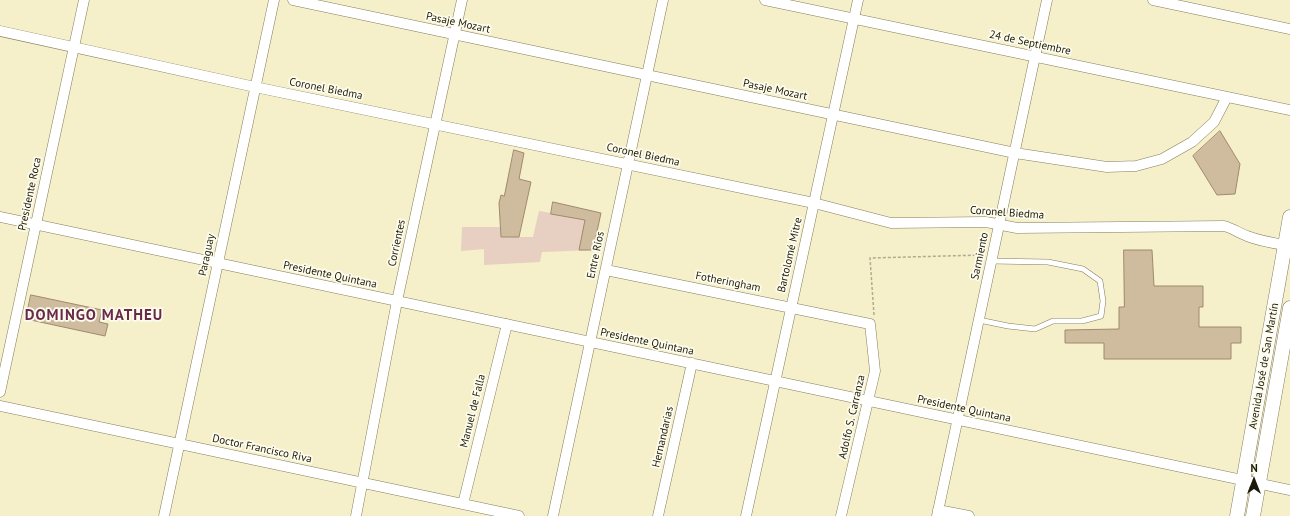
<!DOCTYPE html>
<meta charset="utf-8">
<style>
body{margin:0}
#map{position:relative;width:1290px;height:516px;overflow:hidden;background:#f5efca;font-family:"PT Sans",sans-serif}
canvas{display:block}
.north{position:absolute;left:1234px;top:460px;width:40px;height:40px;-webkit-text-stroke:3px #fefced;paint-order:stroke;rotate:0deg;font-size:11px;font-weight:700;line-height:16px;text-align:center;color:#1b190b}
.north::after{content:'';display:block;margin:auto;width:14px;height:18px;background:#1b190b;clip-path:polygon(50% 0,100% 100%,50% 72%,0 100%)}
</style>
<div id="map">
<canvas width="1290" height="516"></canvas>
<div class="north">N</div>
</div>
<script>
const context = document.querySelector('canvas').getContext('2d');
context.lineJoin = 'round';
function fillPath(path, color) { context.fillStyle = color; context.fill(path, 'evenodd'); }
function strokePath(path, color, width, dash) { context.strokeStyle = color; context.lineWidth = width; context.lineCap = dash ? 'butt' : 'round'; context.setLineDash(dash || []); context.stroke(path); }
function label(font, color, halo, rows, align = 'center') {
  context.font = font + ' "PT Sans",sans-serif'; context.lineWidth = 3.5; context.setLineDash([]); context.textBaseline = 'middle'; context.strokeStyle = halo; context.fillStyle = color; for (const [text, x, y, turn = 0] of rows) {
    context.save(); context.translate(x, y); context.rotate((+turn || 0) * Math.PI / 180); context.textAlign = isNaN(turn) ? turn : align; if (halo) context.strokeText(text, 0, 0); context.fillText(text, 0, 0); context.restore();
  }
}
const green = new Path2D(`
 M553,202L601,213L593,250L542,252L540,262L484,265V249L461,251L462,227H500L501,237H533L539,211L551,213Z`);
const building = new Path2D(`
 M1220,131L1240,164L1235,194L1217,195L1193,156Z
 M514,150L524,153L519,179L531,182L519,237H501L499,203L501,195L504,196Z
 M553,202L601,213L593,250H579L585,220L551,214Z
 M1124,250H1152L1154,286H1203V307H1199V327H1241V343H1231V359H1104V343H1065V330L1119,329V307H1124Z
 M31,295L102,310L99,322L108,324L105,336L26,319Z`);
const path = new Path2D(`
 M874,315L870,258L983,255`);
const lane = new Path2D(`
 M979,320L1008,326L1035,329L1053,321H1082L1101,316L1103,301L1100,281L1083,269L1048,262L991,261`);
const street = new Path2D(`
 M293,0L1015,153L1107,167L1136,166L1162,159L1192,142L1214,122L1227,97
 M765,0L1290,110
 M1153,0L1290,29
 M0,31L255,87L814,203L891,223L986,222L1017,228L1224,226C1232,228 1239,233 1247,236C1260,241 1272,243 1285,245
 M0,217L1290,490
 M606,270L870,324L875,371L841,516
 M0,392L84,0
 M0,406L519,516
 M463,504L507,324
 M938,510L969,516
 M164,516L274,0
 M356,516L397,301L462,0
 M553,516L663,0
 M658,516L692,363
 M746,516L858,0
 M937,516L1047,0`);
const secondary = new Path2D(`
 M1237,516L1290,217
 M1253,516L1290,308`);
const streetNames = [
 ["Pasaje Mozart",458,23,12],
 ["24 de Septiembre",1030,43,12],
 ["Coronel Biedma",326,89,11],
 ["Pasaje Mozart",775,90,12],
 ["Coronel Biedma",643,155,12],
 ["Presidente Roca",30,194,-78],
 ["Coronel Biedma",1007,213,4],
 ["Corrientes",397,243,-78],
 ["Paraguay",207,255,-78],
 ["Entre Ríos",596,255,-78],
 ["Bartolomé Mitre",790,255,-77],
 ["Sarmiento",980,256,-78],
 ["Presidente Quintana",330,275,12],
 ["Fotheringham",728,282,11],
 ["Presidente Quintana",647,342,12],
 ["Avenida José de San Martín",1264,366,-80],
 ["Presidente Quintana",964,409,12],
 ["Manuel de Falla",473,411,-76],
 ["Adolfo S. Carranza",852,417,-77],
 ["Hernandarias",663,437,-77],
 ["Doctor Francisco Riva",262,449,12]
];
const districtNames = [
 ["DOMINGO MATHEU",94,316]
];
fillPath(green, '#e7d0c1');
fillPath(building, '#cfbb9d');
strokePath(building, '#9f8a6c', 1);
strokePath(lane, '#847e5c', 6);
strokePath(street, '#847e5c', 11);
strokePath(secondary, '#847e5c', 15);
strokePath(path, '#afab8d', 1.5, [3, 2]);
strokePath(lane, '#fff', 5);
strokePath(street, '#fff', 10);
strokePath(secondary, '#fff', 14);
label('11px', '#1b190b', '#fefced', streetNames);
context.letterSpacing = '1px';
label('bold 15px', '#69294b', '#fefced', districtNames);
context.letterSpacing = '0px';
</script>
